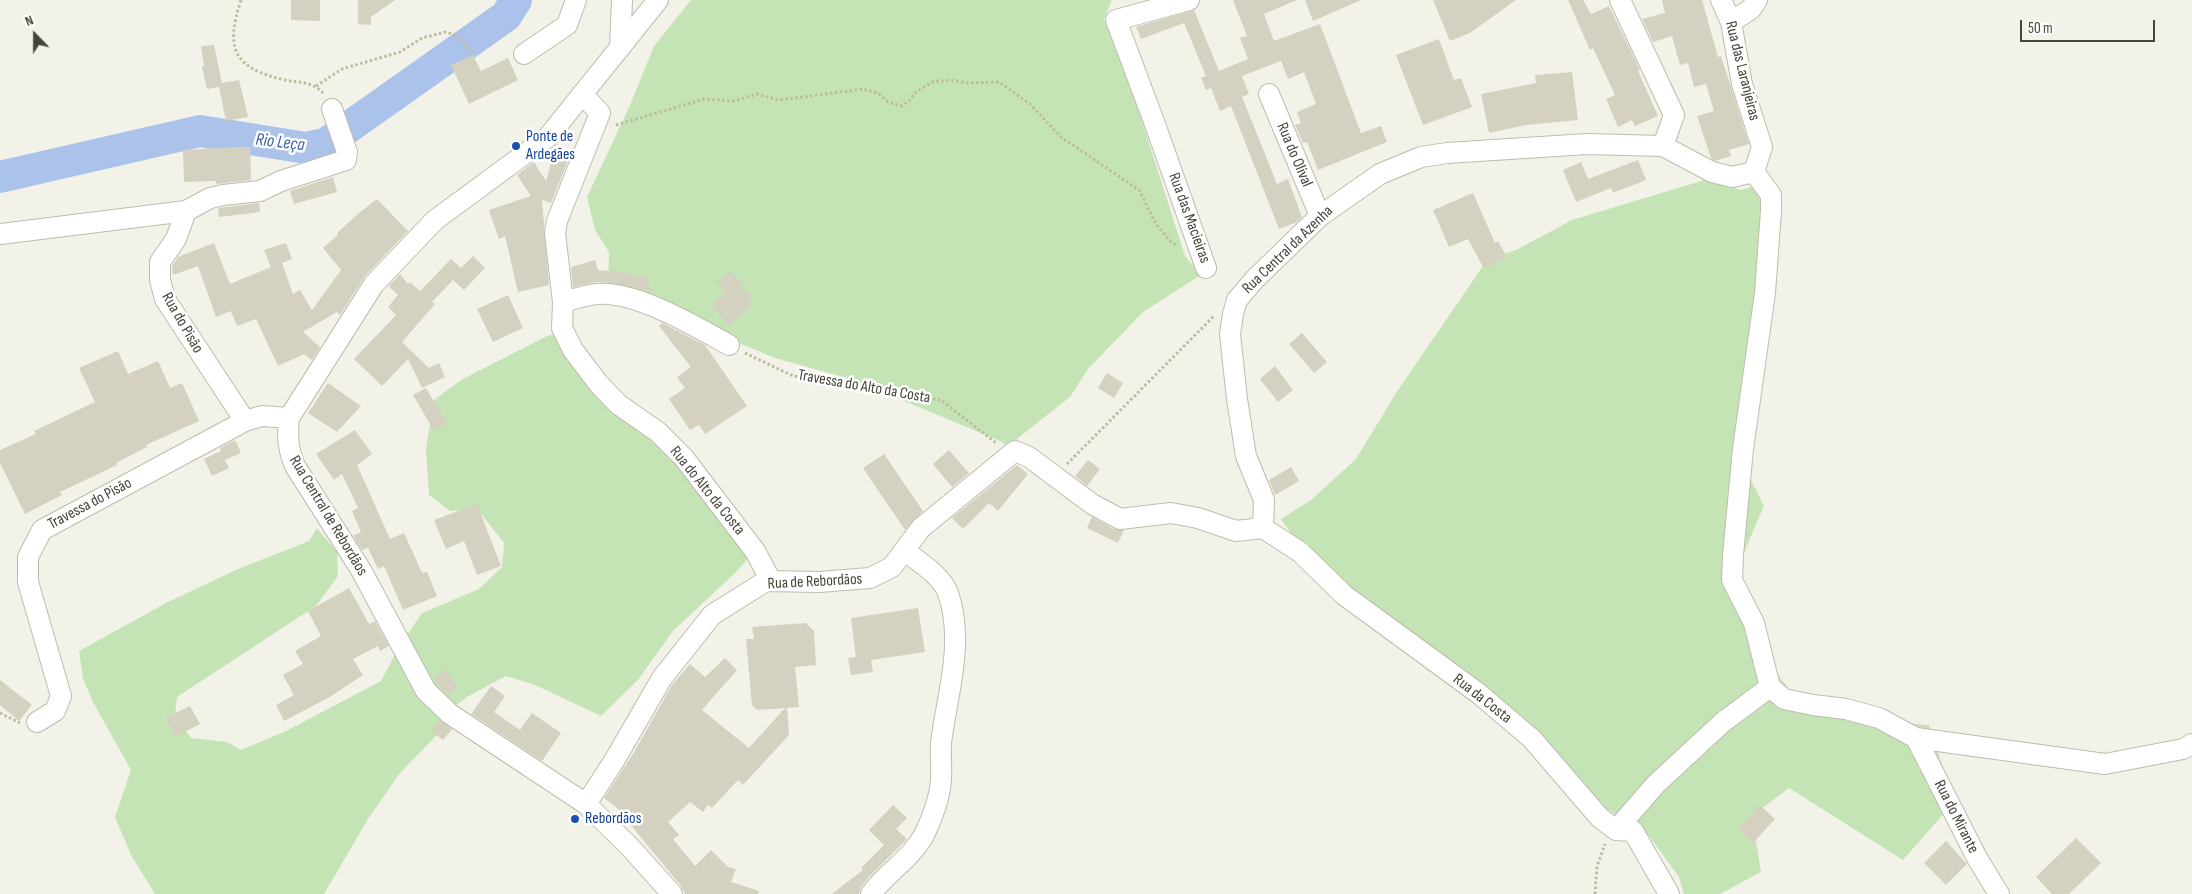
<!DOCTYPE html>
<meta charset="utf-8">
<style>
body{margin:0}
#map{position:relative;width:2192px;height:894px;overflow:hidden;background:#f3f2e9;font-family:"Sofia Sans Condensed",sans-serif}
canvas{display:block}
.north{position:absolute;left:10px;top:10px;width:50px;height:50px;-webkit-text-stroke:4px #fff;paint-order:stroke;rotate:338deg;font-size:14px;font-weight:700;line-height:20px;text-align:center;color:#464438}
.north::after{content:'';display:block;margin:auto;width:18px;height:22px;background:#464438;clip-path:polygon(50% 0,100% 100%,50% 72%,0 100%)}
.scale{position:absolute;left:2020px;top:20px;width:135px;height:22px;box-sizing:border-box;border:2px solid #464438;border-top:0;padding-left:6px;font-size:15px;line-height:18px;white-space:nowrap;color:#464438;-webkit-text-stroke:4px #fff;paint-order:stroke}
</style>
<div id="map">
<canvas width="2192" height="894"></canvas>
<div class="north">N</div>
<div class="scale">50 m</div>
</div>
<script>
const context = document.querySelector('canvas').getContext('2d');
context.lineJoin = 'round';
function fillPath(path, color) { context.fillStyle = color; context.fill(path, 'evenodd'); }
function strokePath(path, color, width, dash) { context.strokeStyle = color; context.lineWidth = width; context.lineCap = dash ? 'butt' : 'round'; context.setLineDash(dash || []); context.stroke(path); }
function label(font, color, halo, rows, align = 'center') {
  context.font = font + ' "Sofia Sans Condensed",sans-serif'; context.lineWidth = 5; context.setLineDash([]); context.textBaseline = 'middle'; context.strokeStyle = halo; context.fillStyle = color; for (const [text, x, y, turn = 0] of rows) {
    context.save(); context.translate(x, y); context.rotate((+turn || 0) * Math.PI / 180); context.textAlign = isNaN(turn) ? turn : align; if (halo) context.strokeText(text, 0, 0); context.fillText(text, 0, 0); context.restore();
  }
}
const green = new Path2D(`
 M691,0H1112L1104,19L1135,99L1185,256L1201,275L1143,312L1088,369L1070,397L1018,438L1009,448L1000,441L854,380L775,358L608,289L609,252L595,230L587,197L630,105L654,46Z
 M1708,179L1741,190L1766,183L1748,474L1764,506L1732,580L1768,663L1795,696L1884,722L1929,725L1954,802L1903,860L1789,788L1752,816L1761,872L1720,894H1684L1679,877L1650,837L1605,808L1543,755L1464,684L1413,632L1360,604L1299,545L1281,519L1311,500L1356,459L1396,393L1487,260L1516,250L1572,220Z
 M570,331L632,419L754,538L763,542L735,573L673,631L638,680L601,716L535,685L506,676L467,697L442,717L436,736L400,773L368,819L324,894H155L131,855L115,817L131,770L94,704L83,679L79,651L168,602L238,569L309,541L317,528L337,552L338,576L316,606L177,697L175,715L191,738L227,742L241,750L286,731L381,681L400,645L422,613L479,589L502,567L504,543L478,510L450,511L429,495L426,449L434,400L461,380L547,336Z`);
const river = new Path2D(`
 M0,177L200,131L306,148L325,144L506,16L516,0`);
const building = new Path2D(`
 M291,0H320V21L291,20Z
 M358,0H395L371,17V25L358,24Z
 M1233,0H1297L1264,14L1274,41L1320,24L1361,133L1381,126L1387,142L1318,170L1307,142L1303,143L1295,125L1301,123L1297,112L1316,104L1304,72L1288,79L1281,61L1242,76L1249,94L1242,97L1277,184L1288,179L1302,217L1297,222L1279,229L1231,106L1220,111L1211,88L1206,90L1201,78L1206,76L1184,23L1141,39L1136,27L1194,10L1219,71L1248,59L1240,38L1247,36Z
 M1305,0H1361L1313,21Z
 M1433,0H1516L1470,33L1450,41Z
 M1568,0H1583L1591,14L1609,6L1640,70L1638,71L1658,116L1635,126L1632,120L1618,127L1606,99L1615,95L1593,48L1590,50Z
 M1662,0H1702L1718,57L1721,56L1749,144L1729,150L1731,156L1716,161L1711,158L1697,116L1714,111L1706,84L1694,87L1688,63L1680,65L1672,36L1653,42L1642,19L1665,13Z
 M1439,39L1454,80L1461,78L1472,107L1423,125L1396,55Z
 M214,45L222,83L239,80L248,117L226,121L219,87L207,89L202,67L204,66L201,46Z
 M473,55L481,71L508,58L518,80L469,104L451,65Z
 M1572,72L1578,120L1526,125L1489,133L1481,94L1536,83L1535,75Z
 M556,146L572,151L551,203L542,200L549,285L518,292L505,236L499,239L489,210L531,196L517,175L534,162L546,181Z
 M238,147H250L251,180L216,184V181L184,182L183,150Z
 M1638,160L1646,180L1613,193L1611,188L1576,202L1563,170L1581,162L1588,179Z
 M333,177L337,192L294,204L290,191Z
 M1473,193L1495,243L1498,241L1507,257L1484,269L1468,239L1449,247L1433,210Z
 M377,199L408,231L365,276L340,315L337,312L303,332L320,347L312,360L304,354L278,366L256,319L237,326L231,311L216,317L198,266L173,275L172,266L178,257L214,243L230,284L271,267L264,250L286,243L292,259L282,263L293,294L300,290L312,310L341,270L323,248L338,235L337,233L359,213Z
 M259,203L260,212L219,217L218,208Z
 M473,256L485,268L464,290L453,280L432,302L435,304L402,342L429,368L439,363L445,377L422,388L408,359L382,386L354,359L396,315L388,307L398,295L389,286L400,274L408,284L410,282L420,291L451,259L461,268Z
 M595,260L598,270L625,272L626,274L646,276L651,291L613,283L596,282L573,287L571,267Z
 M731,271L752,298L748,301L751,306L728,325L711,305L725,294L717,282Z
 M508,295L523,328L493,342L477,309Z
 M662,323L705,345L747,406L705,434L699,425L690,430L669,399L685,388L677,377L691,367L659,326Z
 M1302,333L1327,362L1314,373L1289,344Z
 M118,351L128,374L158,361L170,388L182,383L199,421L146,445L147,447L116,463L117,465L60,492L62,495L25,514L0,463V450L36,434L34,431L95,402L79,368Z
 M1275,366L1293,390L1278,402L1260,379Z
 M1107,373L1123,383L1114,398L1098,388Z
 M328,383L361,406L337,432L308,413Z
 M426,388L447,423L434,431L413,395Z
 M355,430L372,454L357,465L390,539L404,533L422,573L427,572L437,596L403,610L384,566L378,569L368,548L362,550L353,536L361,532L352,511L358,508L342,474L334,480L316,454Z
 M235,440L241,453L225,460L229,468L212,476L204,459L221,451L220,448Z
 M949,450L969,473L952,487L933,464Z
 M884,454L923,511L905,530L863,468Z
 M1088,460L1100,469L1087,486L1075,476Z
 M1017,465L1028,474L998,511L989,503L963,529L952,518Z
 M1291,467L1299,481L1275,495L1269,480Z
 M477,504L501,566L477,575L464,541L446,549L434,520Z
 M1092,517L1114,529L1124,530L1118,543L1087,528Z
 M349,588L369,624L375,621L389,646L380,651L378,646L353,659L363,675L328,698L284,721L276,705L294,695L283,675L303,664L295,651L321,636L308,611Z
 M918,608L925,652L871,660L873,672L851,675L848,658L856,657L851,618Z
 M806,623L814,631L816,665L795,667L799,707L787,708L789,735L743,785L738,780L712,808L708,805L703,812L690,802L668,822L679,835L673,839L695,866L711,850L728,867L736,869L731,882L759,891L758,894H685L681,886L616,807L604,798L633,754L672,685L690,664L705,677L725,658L737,670L702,710L749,748L785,708L757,710L752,705L746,639H754L752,627Z
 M446,669L458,688L448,695L433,678Z
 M0,680L32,705L19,721L0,705Z
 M491,686L505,696L494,712L520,730L532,713L561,733L542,761L471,714Z
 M190,706L200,724L175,737L165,718Z
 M440,720L452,729L443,740L431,731Z
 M893,805L907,818L896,829L907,839L868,878L861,887L859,894H832L863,870L861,868L884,845L869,830Z
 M1760,805L1775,819L1753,843L1738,829Z
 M2076,838L2101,863L2069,894H2052L2036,877Z
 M1946,841L1967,864L1946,885L1924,863Z`);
const path = new Path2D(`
 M241,0C225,49 233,68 285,80C300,83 311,81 323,93
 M316,86L342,69L400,52L422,38L446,32L457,36L473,53
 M616,125L704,99L734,101L757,94L779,100L863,89L878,93L888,102L901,106L909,101L916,92L932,82L951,80L969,83L999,82L1030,104L1061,137L1139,190L1156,224L1171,242L1178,246
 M745,353L791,375L812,381L941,400L996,443
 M1067,464L1214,316
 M0,713L20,723
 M1595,894L1597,866L1605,844`);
const minor = new Path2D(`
 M658,0L548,137L435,220L374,284L289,418C287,437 288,449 295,466L361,570L426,691L450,714L586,804L630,847L672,894
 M1189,0L1116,20L1156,127L1206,268
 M1620,0L1674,115L1663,146
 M1721,0L1731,22L1742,84L1762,147L1754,172
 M1731,22L1751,9L1757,0
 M620,48L622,0
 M524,54L567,25L576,0
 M582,94L600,113L557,221L555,233L563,302L562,328L573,350L598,383L618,404L658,432L684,458L755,551L771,581
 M1269,94L1320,216
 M1754,172L1771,195V211L1765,293L1743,449L1733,555L1732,580L1754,623L1770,687L1784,699L1813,705L1846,709L1879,718L1916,738L2105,764L2183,749L2192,744
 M186,211L210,198L223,195L260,191L281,181L346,160L347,152L332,109
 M0,234L186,211L176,239L160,262V280L165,299L245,421L262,416L289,418
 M563,302C574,299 586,295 597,294C636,291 695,326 729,345
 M1263,528L1264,500L1246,456L1237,399L1230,334L1233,314L1237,300L1255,279L1320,216L1380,174L1421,157L1447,153L1587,144L1663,146L1712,172L1732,177L1754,172
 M1263,528L1300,552L1344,595L1478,693L1532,739L1600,818L1616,830L1633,831L1669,894
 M37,722L55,711L61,696L28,582V557L42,530L245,421
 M1916,738L1977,858L1999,894
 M586,804L614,761L662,678L712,615L766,581L819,582L870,578L892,567L921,528L1015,451L1029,457L1092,504L1120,519L1171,513L1198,518L1236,531L1263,528
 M1616,830L1656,784L1723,722L1770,687
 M871,894C886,873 911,859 924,835C932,819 941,795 941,777C942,766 940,755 941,743C947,695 965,642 948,593C941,575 919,562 905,551`);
const markers = [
 [516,146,5,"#1a4fb4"],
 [575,819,5,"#1a4fb4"]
];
const streetNames = [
 ["Rua das Laranjeiras",1742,71,76],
 ["Rua do Olival",1294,155,67],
 ["Rua das Macieiras",1189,218,70],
 ["Rua Central da Azenha",1288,250,-44],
 ["Rua do Pisão",182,323,60],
 ["Travessa do Alto da Costa",864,387,10],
 ["Rua do Alto da Costa",707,491,51],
 ["Travessa do Pisão",90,504,-28],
 ["Rua Central de Rebordãos",328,516,59],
 ["Rua de Rebordãos",815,582,-3],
 ["Rua da Costa",1482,699,38],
 ["Rua do Mirante",1956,817,63]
];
const transitNames = [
 ["Ponte de",526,137],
 ["Ardegães",526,155],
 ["Rebordãos",585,819]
];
const waterNames = [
 ["Rio Leça",280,143,7]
];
fillPath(green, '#c4e4b6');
strokePath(river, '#abc2ea', 32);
fillPath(building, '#d4d1c0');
strokePath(minor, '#bebcad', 22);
strokePath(path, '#bebb9f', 3, [2.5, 2.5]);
strokePath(minor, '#fff', 20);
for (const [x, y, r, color] of markers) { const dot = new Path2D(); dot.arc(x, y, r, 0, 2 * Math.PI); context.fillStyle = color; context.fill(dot); strokePath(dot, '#fff', 2); }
label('16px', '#464438', '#fff', streetNames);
label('16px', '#164399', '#fff', transitNames, 'left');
label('italic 18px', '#3a61a9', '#fff', waterNames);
</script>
